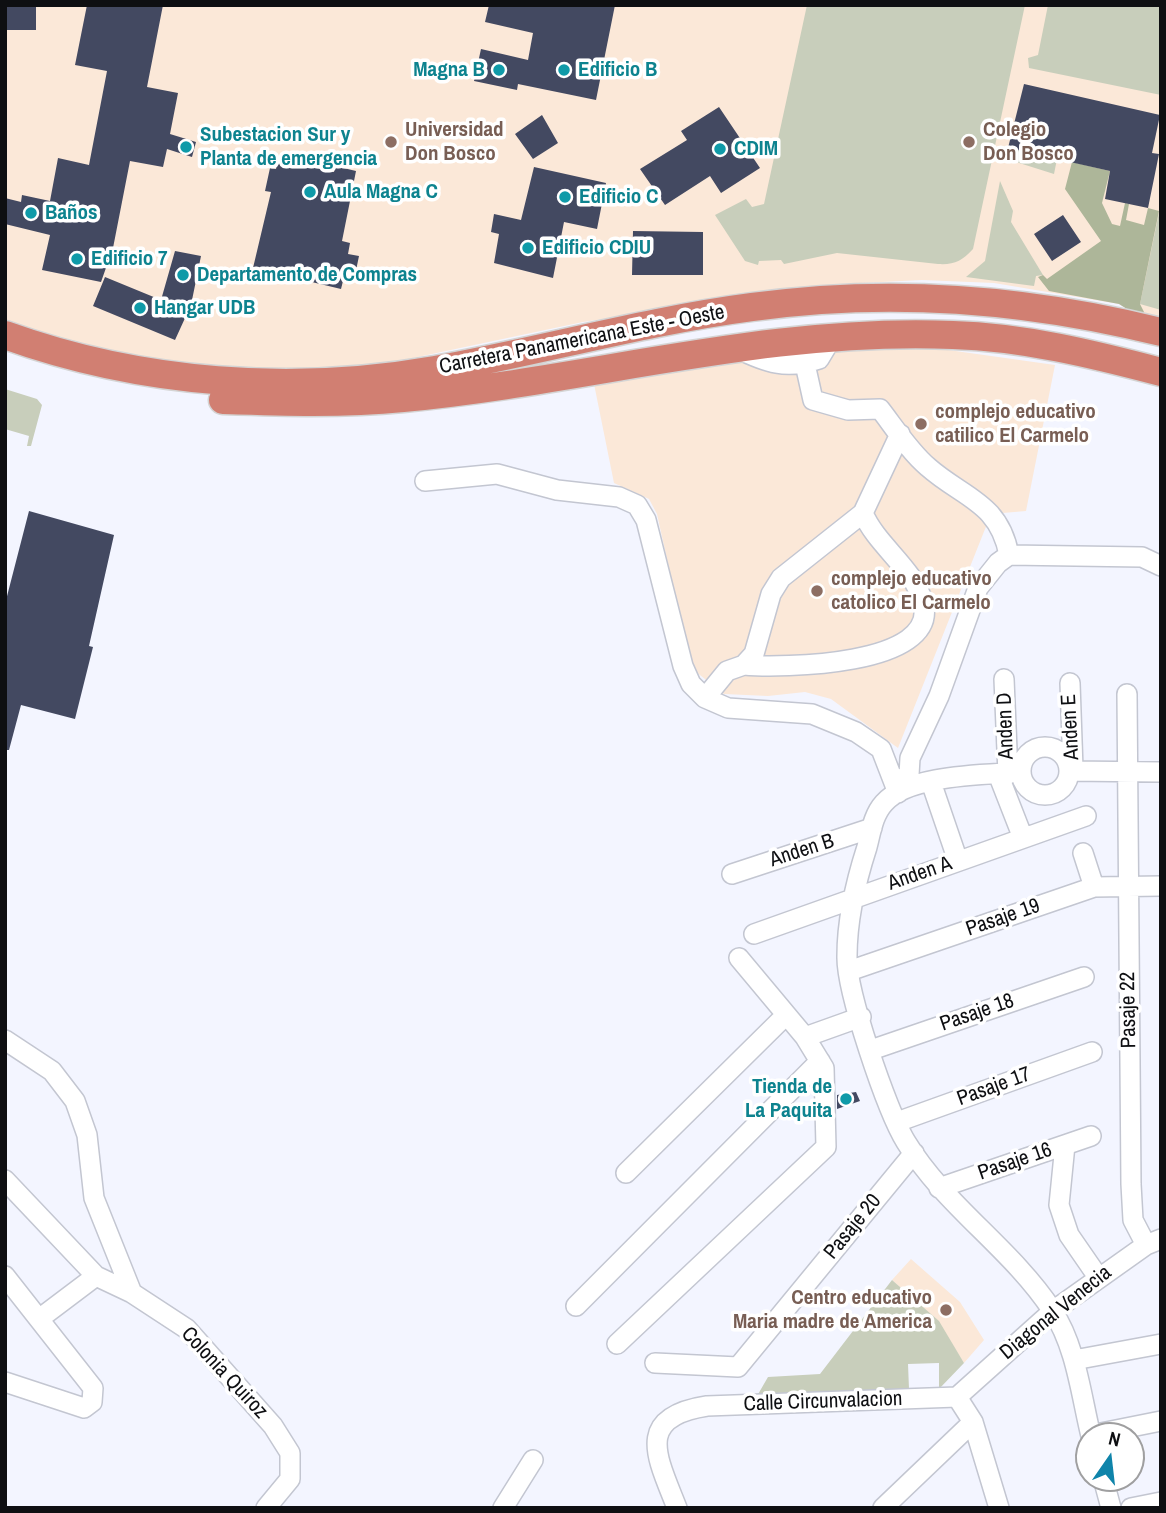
<!DOCTYPE html>
<meta charset="utf-8">
<style>
body{margin:0}
#map{position:relative;width:1166px;height:1513px;overflow:hidden;background:#f3f5ff;font-family:"Archivo Narrow",sans-serif}
canvas{display:block}
.frame{position:absolute;inset:0;border:7px solid #0e0f12;pointer-events:none}
.north{position:absolute;left:1075px;top:1422px;width:70px;height:70px;box-sizing:border-box;background:#fff;border:2px solid #9f9fa0;border-radius:50%;rotate:14deg;font-size:19px;font-weight:700;line-height:28px;text-align:center;color:#0e0f12}
.north::after{content:'';display:block;margin:auto;width:24px;height:32px;background:#0f84aa;clip-path:polygon(50% 0,100% 100%,50% 72%,0 100%)}
</style>
<div id="map">
<canvas width="1166" height="1513"></canvas>
<div class="frame"></div>
<div class="north">N</div>
</div>
<script>
const context = document.querySelector('canvas').getContext('2d');
context.lineJoin = 'round';
function fillPath(path, color) { context.fillStyle = color; context.fill(path, 'evenodd'); }
function strokePath(path, color, width, dash) { context.strokeStyle = color; context.lineWidth = width; context.lineCap = dash ? 'butt' : 'round'; context.setLineDash(dash || []); context.stroke(path); }
function label(font, color, halo, rows, align = 'center') {
  context.font = font + ' "Archivo Narrow",sans-serif'; context.lineWidth = 7; context.setLineDash([]); context.textBaseline = 'middle'; context.strokeStyle = halo; context.fillStyle = color; for (const [text, x, y, turn = 0] of rows) {
    context.save(); context.translate(x, y); context.rotate((+turn || 0) * Math.PI / 180); context.textAlign = isNaN(turn) ? turn : align; if (halo) context.strokeText(text, 0, 0); context.fillText(text, 0, 0); context.restore();
  }
}
const education = new Path2D(`
 M5,5H1161V323L1143,319L1119,304L994,283L922,280L841,284L583,322L380,365L302,371L156,364L5,324Z
 M920,346L1055,365L1026,511L991,514L898,748L831,699L805,692L768,696L724,694L691,668L657,514L649,499L614,483L593,379L735,355Z
 M911,1259L960,1302L984,1340L964,1363L936,1319L892,1280Z`);
const green = new Path2D(`
 M807,5H1025L973,249C962,261 954,265 938,264L837,253L784,264L781,260L759,261L758,265L745,261L715,215L746,199L752,207L764,204Z
 M1048,5H1161V95L1029,68L1028,58L1038,55Z
 M1008,148L1057,159L1054,174L1016,162Z
 M1000,181L1013,211L1011,222L1043,275L1036,276L1034,286L966,277L985,261Z
 M1161,203V310L1140,304Z
 M5,389L37,399L42,405L31,446H27L29,436L5,429Z
 M892,1280L939,1321L964,1363L939,1389V1363L908,1364L909,1389L757,1396L768,1377L820,1374Z`);
const forest = new Path2D(`
 M1072,162L1110,171L1102,203L1112,224L1120,226L1125,203L1129,204L1126,220L1144,225L1148,208L1159,211L1140,304L1144,312L1143,319L1119,304L1049,291L1038,277L1043,275L1047,279L1101,241L1065,189Z`);
const building = new Path2D(`
 M5,5H36V30H5Z
 M87,5H163L147,87L178,93L170,134L196,142L192,157L167,149L163,167L130,161L113,248L101,282L42,270L50,235L5,224V198L21,202L22,195L50,201L58,158L89,165L107,71L75,65Z
 M489,5H615L596,100L518,84L517,90L474,81L481,49L528,60L533,33L485,22Z
 M1024,84L1160,115L1152,153L1159,154L1148,208L1105,199L1110,171L1008,148Z
 M719,107L760,168L721,193L710,176L665,205L640,169L687,140L681,131Z
 M542,115L558,143L533,159L515,134Z
 M278,159L334,172L335,166L356,171L342,241L350,243L348,254L359,256L354,280L344,277L341,289L253,268L271,192L265,191L270,168L276,169Z
 M534,167L606,183L597,229L564,222L553,278L494,263L499,234L491,232L494,214L521,220Z
 M1063,215L1081,242L1052,261L1034,234Z
 M633,231L703,232V275H632Z
 M175,251L201,256L191,305L175,340L93,306L105,277L161,300Z
 M29,511L114,535L89,646L93,647L75,719L21,705L9,750H5V604Z
 M856,1092L860,1101L837,1109V1095Z`);
const minor = new Path2D(`
 M736,348C767,363 786,370 819,359L831,339
 M805,364L813,400L848,410L880,409C894,427 910,452 928,467C963,498 999,502 1009,555
 M425,481L497,474L557,490L619,497L637,505L646,520L683,666L691,684L705,698L728,708L812,714L856,732L881,749L898,793
 M744,665C779,668 941,667 923,602C913,567 877,546 863,513
 M1004,679L1008,774
 M1070,683L1073,769
 M1127,694L1131,1184L1133,1220L1146,1245
 M705,698L727,671L744,665L754,654L771,594L781,578L863,513L900,434
 M1021 771a24 24 0 1 1 48 0a24 24 0 1 1-48 0Z
 M1069,771L1161,772
 M1021,772C986,775 909,774 884,803C873,815 871,832 867,847C856,881 847,920 847,956C846,991 887,1111 906,1142C945,1206 1011,1248 1052,1310C1076,1346 1081,1395 1091,1436
 M998,774L1023,838
 M895,782L909,775L910,758L939,696L978,588L998,563L1009,555L1142,557L1161,566
 M931,782L958,861
 M1083,853L1094,887
 M732,874L872,828
 M754,934L1086,816
 M849,971L1094,887L1161,886
 M805,1037L861,1017
 M5,1040L52,1071L75,1101L87,1135L94,1198L132,1293L187,1329L273,1426L290,1453V1479L266,1508
 M871,1050L1084,977
 M897,1122L1092,1052
 M1065,1145L1059,1205L1069,1235L1098,1277
 M626,1173L786,1015
 M5,1180L96,1276L132,1293
 M939,1188L1091,1136
 M5,1276L93,1388L92,1402L84,1408L5,1382
 M576,1306L820,1061
 M39,1319L96,1276
 M617,1344L826,1147L824,1068L805,1037L739,958
 M1074,1360L1161,1344
 M655,1363L738,1367L914,1153
 M957,1397L1053,1311L1146,1245L1161,1239
 M957,1397L973,1422L999,1508
 M1091,1435L1161,1421
 M1103,1478L1111,1508
 M503,1508L533,1460
 M677,1508C657,1457 634,1417 707,1406L957,1397
 M883,1508L973,1422
 M1131,1508L1161,1502`);
const highway = new Path2D(`
 M5,335C141,384 292,395 435,370C541,351 645,321 752,307C891,288 1025,298 1161,332
 M223,400C283,402 342,404 403,398C586,381 767,327 953,335C1023,337 1093,354 1161,372`);
const markers = [
 [499,70,7,"#0f9aa8"],
 [564,70,7,"#0f9aa8"],
 [391,142,7,"#8d6e63"],
 [969,142,7,"#8d6e63"],
 [186,147,7,"#0f9aa8"],
 [720,149,7,"#0f9aa8"],
 [310,192,7,"#0f9aa8"],
 [565,197,7,"#0f9aa8"],
 [31,213,7,"#0f9aa8"],
 [528,248,7,"#0f9aa8"],
 [77,259,7,"#0f9aa8"],
 [183,275,7,"#0f9aa8"],
 [140,308,7,"#0f9aa8"],
 [921,424,7,"#8d6e63"],
 [817,591,7,"#8d6e63"],
 [846,1099,7,"#0f9aa8"],
 [946,1310,7,"#8d6e63"]
];
const cultureNames = [
 ["Magna B",485,70,"right"],
 ["Edificio B",578,70],
 ["Subestacion Sur y",200,135],
 ["Planta de emergencia",200,159],
 ["CDIM",734,149],
 ["Aula Magna C",324,192],
 ["Edificio C",579,197],
 ["Baños",45,213],
 ["Edificio CDIU",542,248],
 ["Edificio 7",91,259],
 ["Departamento de Compras",197,275],
 ["Hangar UDB",154,308],
 ["Tienda de",832,1087,"right"],
 ["La Paquita",832,1111,"right"]
];
const educationNames = [
 ["Universidad",405,130],
 ["Don Bosco",405,154],
 ["Colegio",983,130],
 ["Don Bosco",983,154],
 ["complejo educativo",935,412],
 ["catilico El Carmelo",935,436],
 ["complejo educativo",831,579],
 ["catolico El Carmelo",831,603],
 ["Centro educativo",932,1298,"right"],
 ["Maria madre de America",932,1322,"right"]
];
const streetNames = [
 ["Carretera Panamericana Este - Oeste",582,340,-11],
 ["Anden D",1006,726,-92],
 ["Anden E",1071,727,-93],
 ["Anden B",802,851,-18],
 ["Anden A",920,874,-19],
 ["Pasaje 19",1003,918,-19],
 ["Pasaje 22",1129,1010,-91],
 ["Pasaje 18",977,1013,-19],
 ["Pasaje 17",994,1087,-20],
 ["Pasaje 16",1015,1162,-19],
 ["Pasaje 20",853,1227,-51],
 ["Diagonal Venecia",1056,1313,-39],
 ["Colonia Quiroz",224,1373,47],
 ["Calle Circunvalacion",823,1402,-2]
];
fillPath(education, '#fbe8d8');
fillPath(green, '#c8cebb');
fillPath(forest, '#adb699');
fillPath(building, '#434961');
strokePath(minor, '#c3c6d1', 22);
strokePath(highway, '#d4d4d4', 31);
strokePath(minor, '#fff', 19);
strokePath(highway, '#d17f72', 28);
for (const [x, y, r, color] of markers) { const dot = new Path2D(); dot.arc(x, y, r, 0, 2 * Math.PI); context.fillStyle = color; context.fill(dot); strokePath(dot, '#fff', 2.5); }
label('bold 21px', '#0d838f', '#fff', cultureNames, 'left');
label('bold 21px', '#785e54', '#fff', educationNames, 'left');
label('21px', '#0e0f12', '#fff', streetNames);
</script>
